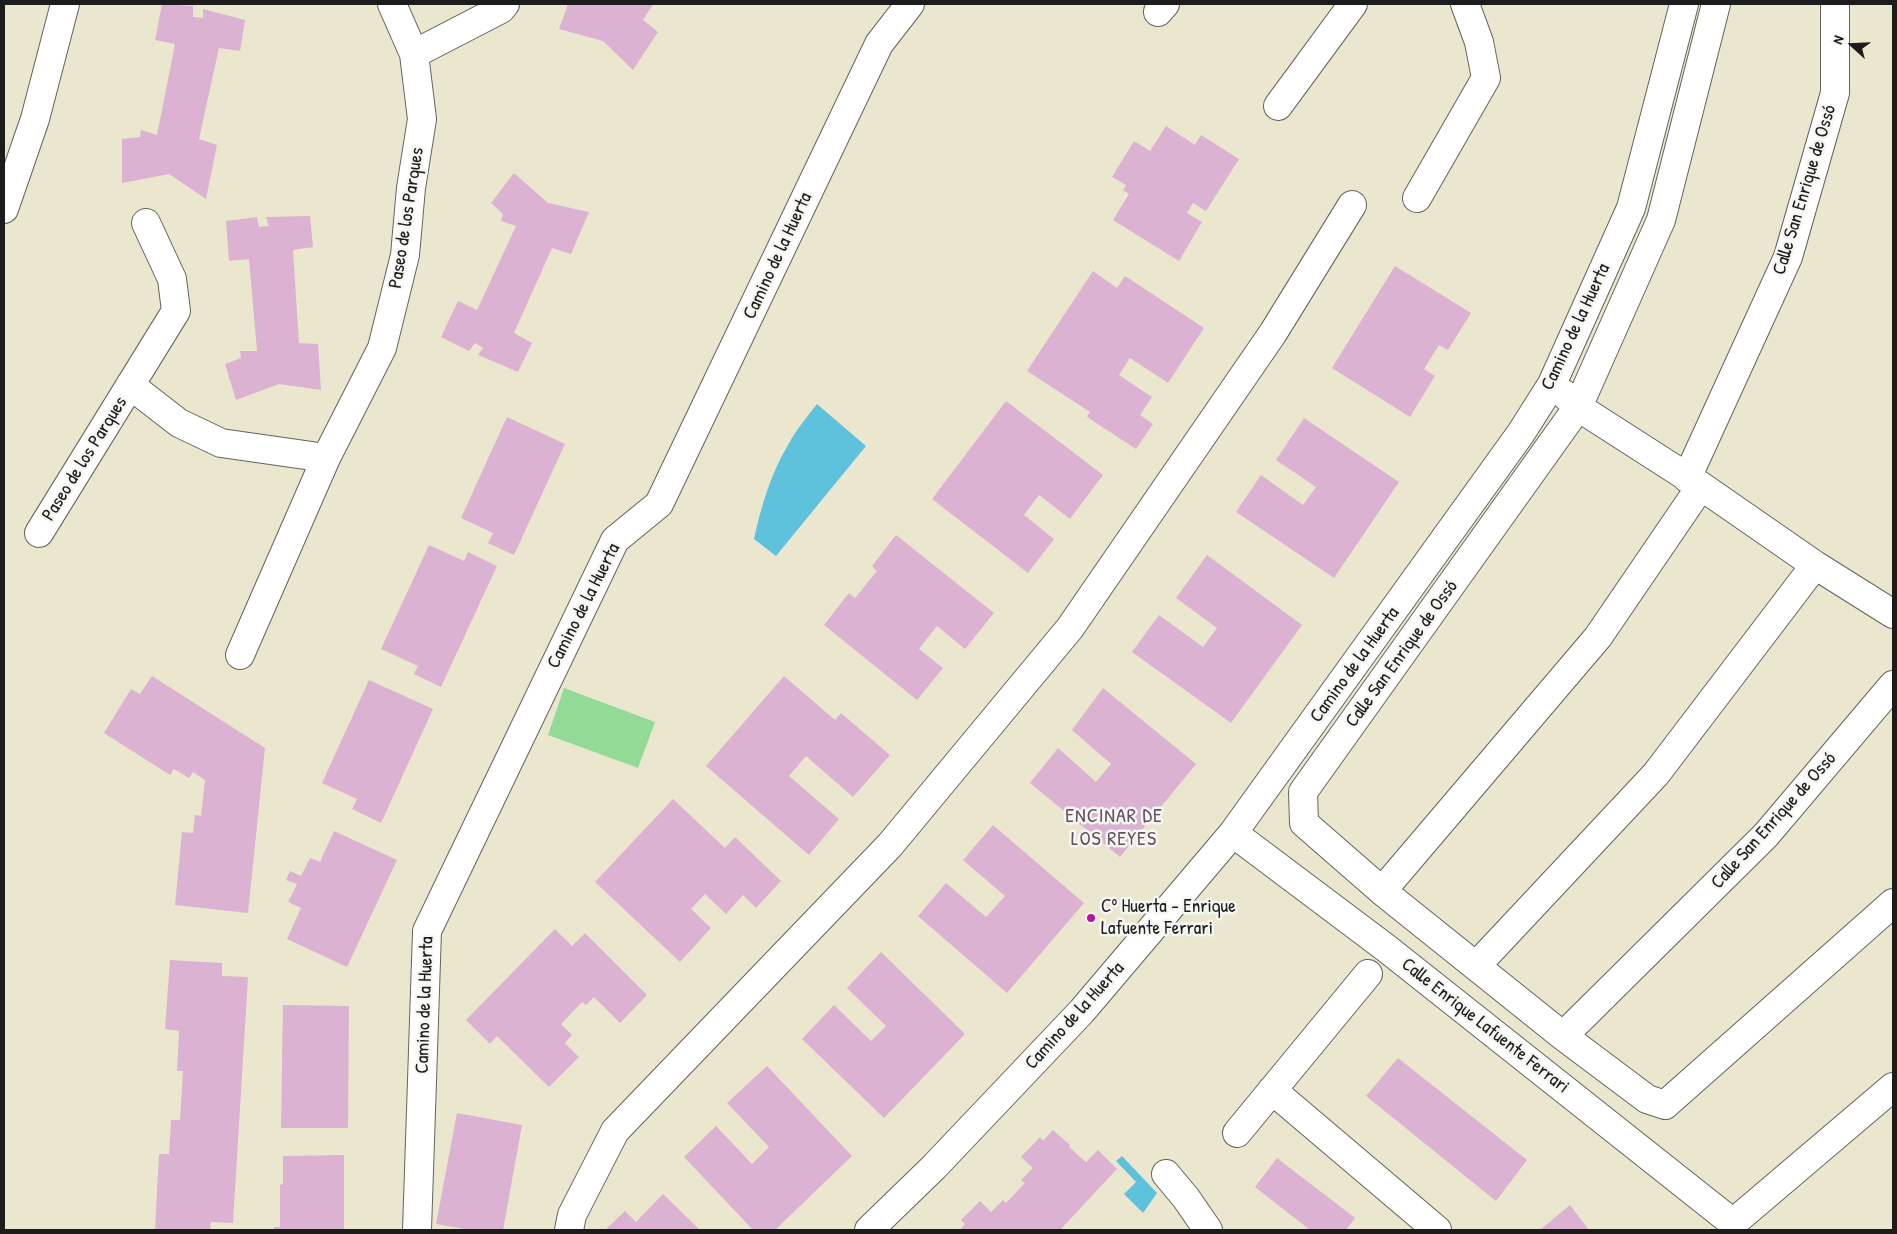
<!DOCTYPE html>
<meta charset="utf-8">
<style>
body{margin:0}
#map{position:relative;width:1897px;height:1234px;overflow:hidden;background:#ebe7ce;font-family:"Patrick Hand",sans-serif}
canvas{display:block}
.frame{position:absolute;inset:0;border:5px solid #1c1c1c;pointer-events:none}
.north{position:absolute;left:1827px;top:20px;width:50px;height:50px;-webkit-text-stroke:4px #f6f6f2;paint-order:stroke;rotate:290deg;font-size:14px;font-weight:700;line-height:20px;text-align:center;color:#1c1c1c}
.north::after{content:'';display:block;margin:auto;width:18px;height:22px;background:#1c1c1c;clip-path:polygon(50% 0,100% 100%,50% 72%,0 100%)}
</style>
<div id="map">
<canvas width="1897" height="1234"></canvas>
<div class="frame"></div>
<div class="north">N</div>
</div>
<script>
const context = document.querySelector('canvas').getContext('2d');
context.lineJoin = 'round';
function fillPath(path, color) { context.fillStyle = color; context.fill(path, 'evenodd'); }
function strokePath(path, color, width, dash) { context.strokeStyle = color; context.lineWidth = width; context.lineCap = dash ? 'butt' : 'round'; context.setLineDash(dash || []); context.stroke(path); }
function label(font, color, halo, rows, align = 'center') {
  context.font = font + ' "Patrick Hand",sans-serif'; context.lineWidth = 5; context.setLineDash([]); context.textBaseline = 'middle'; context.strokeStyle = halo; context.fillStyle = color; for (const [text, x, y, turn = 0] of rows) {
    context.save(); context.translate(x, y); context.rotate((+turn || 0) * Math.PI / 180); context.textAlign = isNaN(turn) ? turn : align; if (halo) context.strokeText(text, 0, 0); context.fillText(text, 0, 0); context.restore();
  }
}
const green = new Path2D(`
 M564,688L655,722L638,768L548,735Z`);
const water = new Path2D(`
 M817,404L866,446L776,556L754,539C761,507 771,473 788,445C796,430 807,417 817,404Z
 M1122,1156L1157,1193L1143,1213L1124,1194L1136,1182L1116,1161Z`);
const building = new Path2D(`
 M162,4L193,6V17L203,18V9L245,20L240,51L219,48L199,139L217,145L206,199L169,174L122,183V139L140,137L141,130L157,135L175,44L155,40Z
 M568,4H653L643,20L658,32L633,70L603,41L559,29Z
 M1166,126L1195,145L1201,135L1239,159L1206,211L1193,203L1187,213L1202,222L1179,261L1113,220L1129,194L1123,190L1126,185L1112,177L1134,141L1150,151Z
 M514,173L548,203L589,212L571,254L552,248L514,333L532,343L518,372L478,355L483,348L475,343L469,351L441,337L458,301L477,310L516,226L501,221L503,214L491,203Z
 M310,216L313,247L293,250L299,343L318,344L321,390L279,384L236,400L225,364L241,358L240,351H257L249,259L229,261L226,221L257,217L259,227L269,226L266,217Z
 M1395,266L1471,313L1448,350L1439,345L1424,369L1435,376L1410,417L1332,368Z
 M1093,271L1117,288L1125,276L1204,328L1168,383L1130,358L1119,375L1152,397L1140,415L1153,424L1136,449L1087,417L1090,412L1027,371Z
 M1006,401L1103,475L1070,519L1039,495L1024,515L1054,539L1028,573L932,499Z
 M507,417L565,444L514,555L488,543L493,533L461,518Z
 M1304,418L1399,482L1334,578L1236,512L1261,475L1303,505L1316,487L1276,460Z
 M896,535L994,613L965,649L937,626L919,649L943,668L917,700L824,625L849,593L855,598L877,571L872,566Z
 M429,545L464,561L468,552L497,566L441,687L414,674L418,666L381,649Z
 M1207,555L1302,625L1231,723L1132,652L1159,615L1203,647L1217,628L1176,598Z
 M152,676L265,748L248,913L175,905L182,832L193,833L195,815L201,816L205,780L193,772L189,778L174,769L170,775L104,733L131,689L140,694Z
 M784,676L835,720L841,713L890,755L853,797L806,756L789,776L839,819L809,855L706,766Z
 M369,680L433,709L381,823L352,809L357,799L322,783Z
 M1103,688L1196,764L1120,857L1030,783L1058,748L1096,782L1111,764L1072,730Z
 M673,799L725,848L735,837L781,881L756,908L743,895L726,914L705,894L691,909L711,928L680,962L595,882Z
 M993,825L1084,903L1007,993L918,916L946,883L986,917L1005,896L963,860Z
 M334,831L397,860L347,967L287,939L301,908L288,902L297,884L286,880L290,871L301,876L310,858L320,862Z
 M555,929L572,946L585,933L647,995L620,1023L594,997L586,1005L582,1002L561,1024L572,1035L565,1043L579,1057L549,1087L497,1036L490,1044L466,1020Z
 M881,952L965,1034L884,1118L802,1039L834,1005L871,1041L886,1026L847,988Z
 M170,960L222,963V976L248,977L233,1223L211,1222L210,1230H155L159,1154H169L171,1120H180L183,1071H177L179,1031L165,1029Z
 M283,1005L349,1006L348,1128H281Z
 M1398,1058L1527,1160L1496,1201L1366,1096Z
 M767,1066L852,1156L775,1230H753L684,1157L716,1126L752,1164L769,1147L727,1103Z
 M457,1113L522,1125L503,1230H470L436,1224Z
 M1053,1130L1070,1145L1069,1147L1086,1162L1098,1150L1117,1169L1060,1230H960L965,1224L961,1220L980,1201L991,1212L1003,1200L1006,1203L1025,1183L1021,1180L1033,1168L1021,1157L1040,1137L1043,1141Z
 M344,1155V1230H274V1227H280V1185L283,1184V1156Z
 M1277,1158L1355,1218L1346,1230H1310L1255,1187Z
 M663,1194L700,1230H605L625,1211L636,1222Z
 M1570,1205L1589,1230H1540Z`);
const minor = new Path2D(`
 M1716,4L1661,220L1578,407L1303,792L1304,823L1382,891L1563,1036L1647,1099L1665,1105L1893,903
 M1158,12L1165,4
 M414,54L501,9L505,4
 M1278,106L1353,4
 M1417,198L1486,78L1479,42L1465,4
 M4,209L35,119L65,4
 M130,385L179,423L221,443L326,458L382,348L405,255L411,188L422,119L414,54L392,4
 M1564,394L1578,407L1701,486L1815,565L1893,614
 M1687,478L1788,257L1835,93V4
 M39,533L176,311L172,279L146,223
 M240,655L326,458
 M1233,833L1386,948L1733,1223
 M1382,891L1598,637L1701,486
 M1476,966L1656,774L1815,565
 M1563,1036L1766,835L1893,685
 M1272,1090L1437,1230
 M1237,1133L1368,974
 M1166,1174L1186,1198L1208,1230
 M1733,1223L1893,1087
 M417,1230L427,931L615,540L659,504L879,44L910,4
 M569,1230L572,1215L615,1131L890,845L1070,628L1273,333L1352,205
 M869,1230L934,1167L1082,1011L1233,833L1521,433L1552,384L1631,208L1684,4`);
const markers = [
 [1091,918,5,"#b5179e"]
];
const streetNames = [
 ["Calle San Enrique de Ossó",1805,190,-73],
 ["Paseo de los Parques",407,218,-81],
 ["Camino de la Huerta",778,256,-65],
 ["Camino de la Huerta",1576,327,-65],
 ["Paseo de los Parques",85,459,-58],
 ["Camino de la Huerta",584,606,-63],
 ["Calle San Enrique de Ossó",1402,654,-54],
 ["Camino de la Huerta",1355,665,-54],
 ["Calle San Enrique de Ossó",1774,821,-48],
 ["Camino de la Huerta",425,1005,-88],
 ["Camino de la Huerta",1075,1016,-48],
 ["Calle Enrique Lafuente Ferrari",1485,1026,38]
];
const poiNames = [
 ["Cº Huerta - Enrique",1101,907],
 ["Lafuente Ferrari",1101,929]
];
const neighbourhoodNames = [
 ["ENCINAR DE",1114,817],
 ["LOS REYES",1114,840]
];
fillPath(green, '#92da95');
fillPath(water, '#5fc2dd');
fillPath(building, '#dcb2d2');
strokePath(minor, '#64635a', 30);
strokePath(minor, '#fff', 28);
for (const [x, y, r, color] of markers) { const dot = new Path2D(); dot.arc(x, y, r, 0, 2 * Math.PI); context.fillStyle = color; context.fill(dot); strokePath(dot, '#f6f6f2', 2); }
label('19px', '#1c1c1c', '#f6f6f2', streetNames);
label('19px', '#1c1c1c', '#f6f6f2', poiNames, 'left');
context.letterSpacing = '1px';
label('20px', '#5f505c', '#f6f6f2', neighbourhoodNames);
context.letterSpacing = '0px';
</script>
